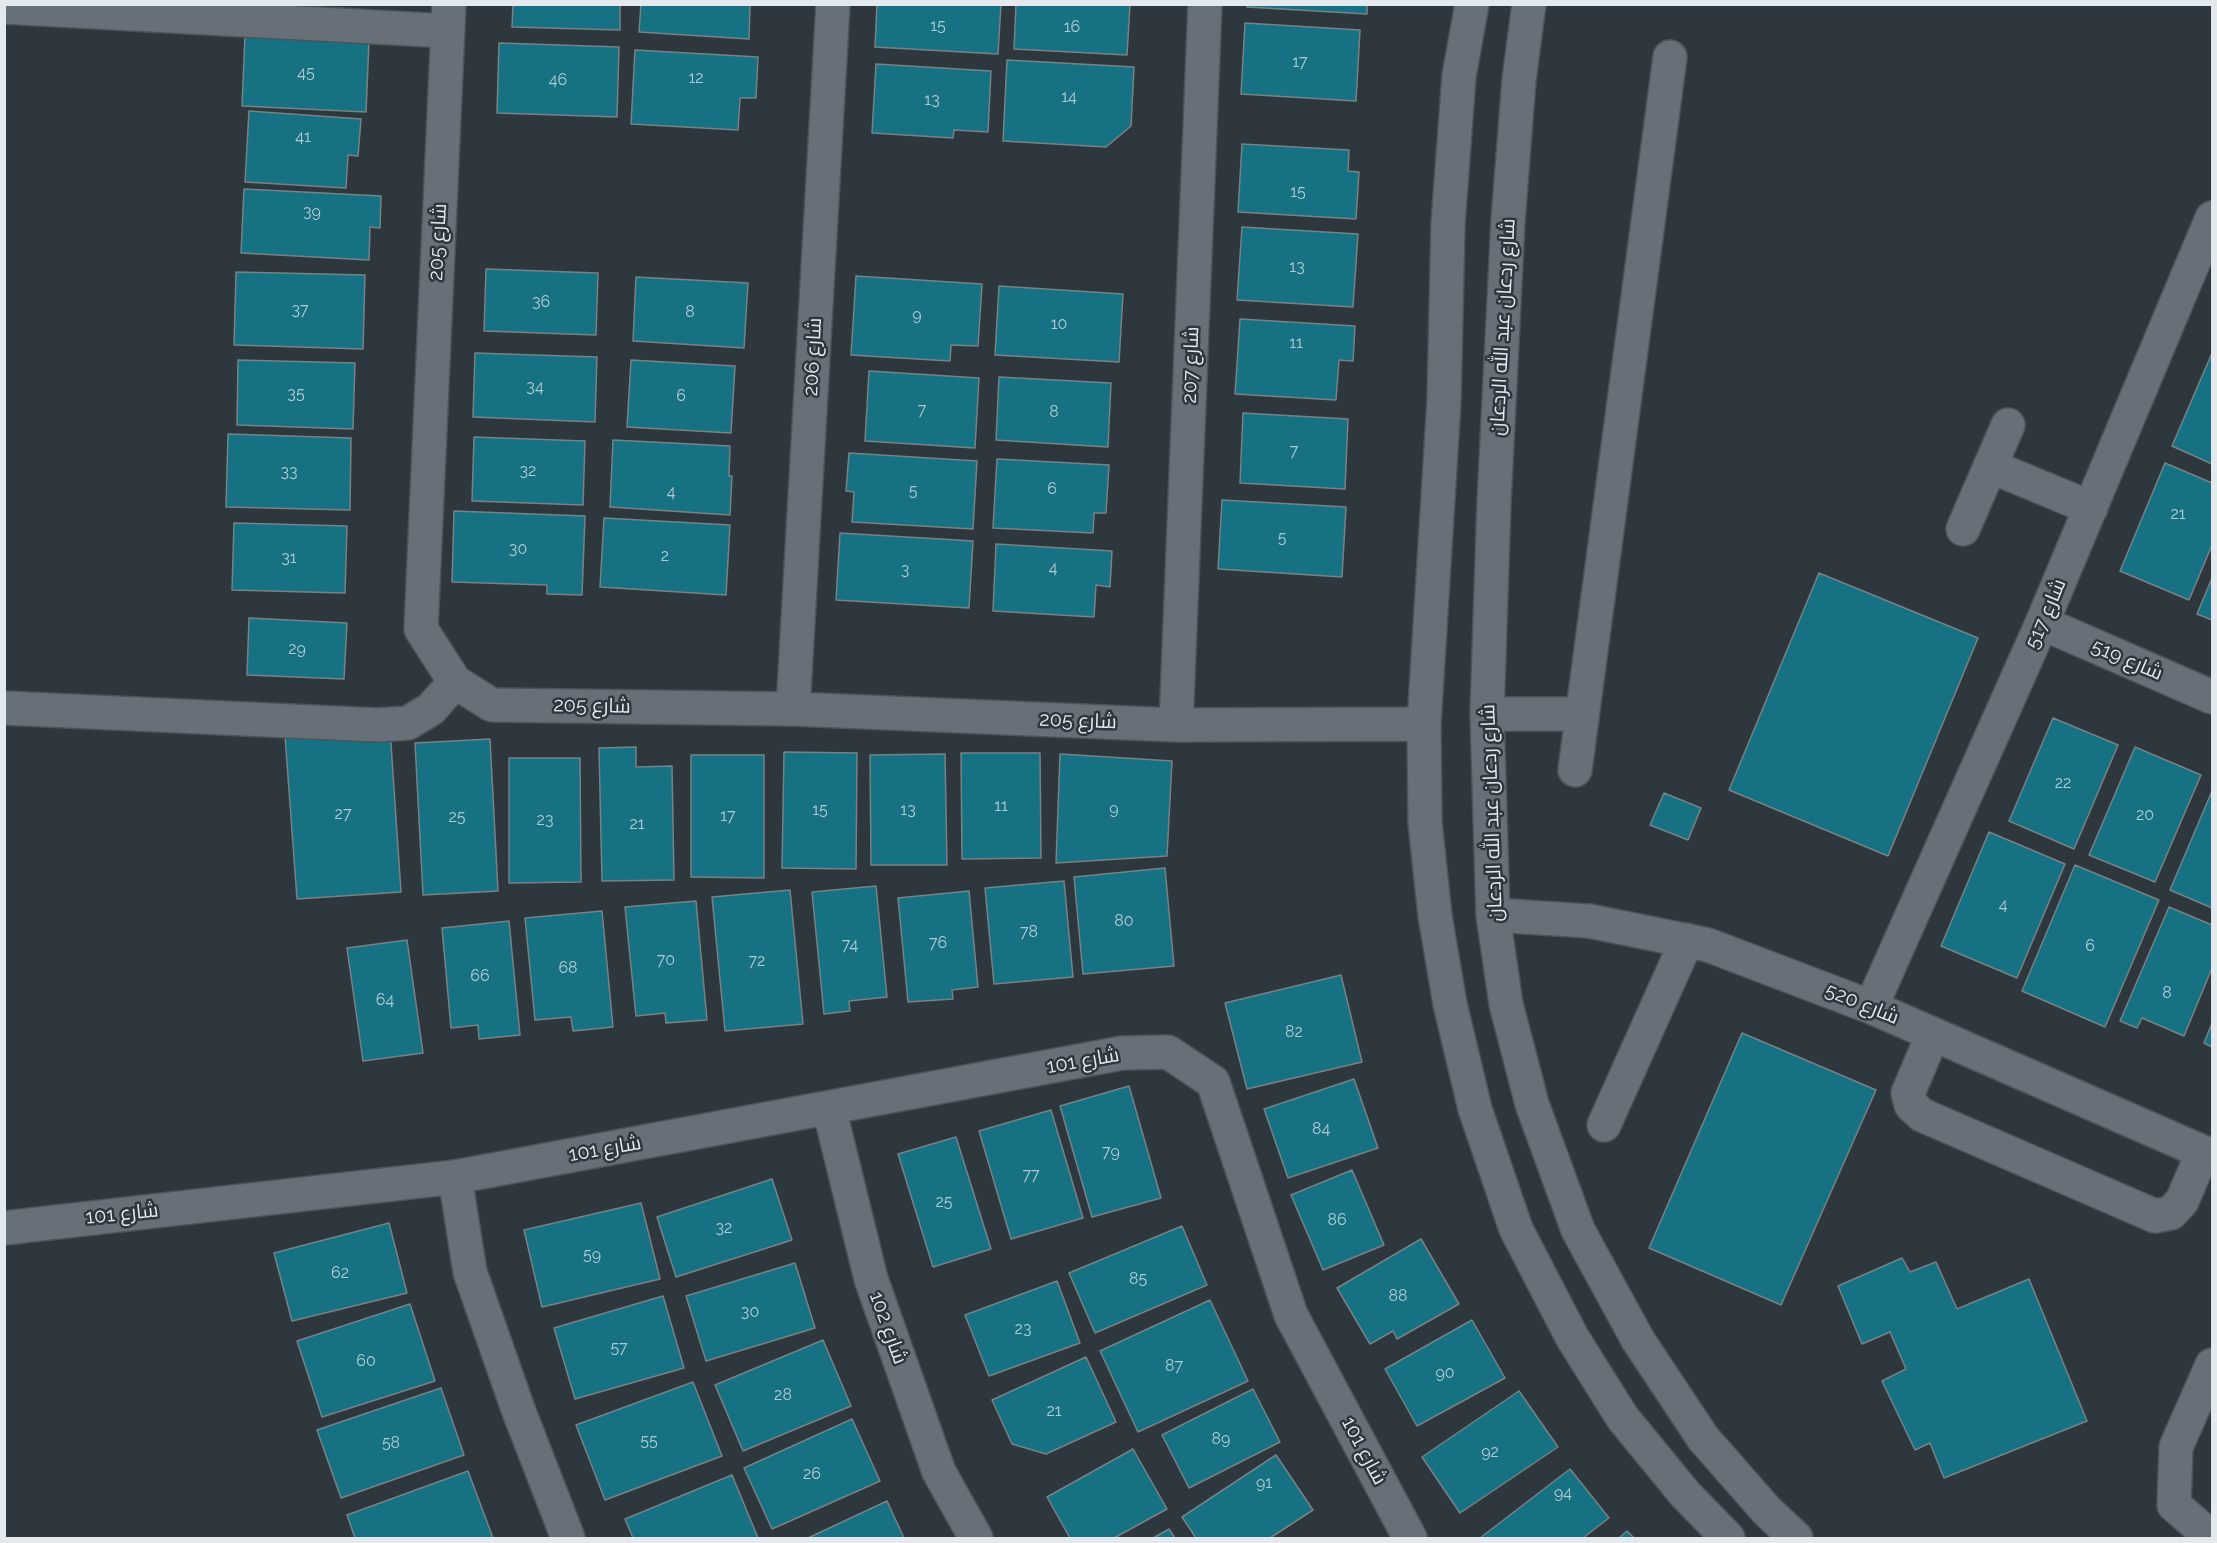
<!DOCTYPE html>
<meta charset="utf-8">
<style>
body{margin:0}
#map{position:relative;width:2217px;height:1543px;overflow:hidden;background:#2f373e;font-family:Raleway,sans-serif}
canvas{display:block}
.frame{position:absolute;inset:0;border:6px solid #e4e9ee;pointer-events:none}
</style>
<div id="map">
<canvas width="2217" height="1543"></canvas>
<div class="frame"></div>
</div>
<script>
const context = document.querySelector('canvas').getContext('2d');
context.lineJoin = 'round';
function fillPath(path, color) { context.fillStyle = color; context.fill(path, 'evenodd'); }
function strokePath(path, color, width, dash) { context.strokeStyle = color; context.lineWidth = width; context.lineCap = dash ? 'butt' : 'round'; context.setLineDash(dash || []); context.stroke(path); }
function label(font, color, halo, rows, align = 'center') {
  context.font = font + ' Raleway,Cairo,sans-serif'; context.lineWidth = 5; context.setLineDash([]); context.textBaseline = 'middle'; context.strokeStyle = halo; context.fillStyle = color; for (const [text, x, y, turn = 0] of rows) {
    context.save(); context.translate(x, y); context.rotate((+turn || 0) * Math.PI / 180); context.textAlign = isNaN(turn) ? turn : align; if (halo) context.strokeText(text, 0, 0); context.fillText(text, 0, 0); context.restore();
  }
}
const building = new Path2D(`
 M513,4H620V30L512,27Z
 M641,4H750L749,39L639,32Z
 M877,4H1001L998,54L875,47Z
 M1016,4H1130L1127,55L1014,49Z
 M1248,4H1367V14L1247,7Z
 M1245,23L1360,30L1356,101L1241,94Z
 M245,35L369,41L366,112L242,106Z
 M499,43L619,47L617,117L497,113Z
 M635,50L758,57L756,98H740L738,130L631,124Z
 M1007,60L1134,67L1131,126L1106,147L1003,141Z
 M876,64L991,71L988,132L954,130L953,138L872,133Z
 M249,111L361,119L358,156L348,155L346,188L245,182Z
 M1242,144L1349,150L1348,171L1359,172L1356,219L1238,212Z
 M244,189L381,196L380,228L370,227L369,260L241,253Z
 M1242,227L1358,234L1353,307L1237,300Z
 M486,269L598,273L596,335L484,331Z
 M236,272L365,275L363,349L234,345Z
 M856,276L982,284L978,346L951,345L950,361L851,355Z
 M636,277L748,283L744,348L633,341Z
 M999,286L1123,294L1119,362L995,355Z
 M1240,319L1355,326L1353,361L1339,360L1336,400L1235,394Z
 M475,353L597,357L595,422L473,417Z
 M2212,353V464L2172,446Z
 M238,360L355,363L353,429L237,425Z
 M631,360L735,366L731,433L627,427Z
 M869,371L979,378L975,448L865,441Z
 M999,377L1111,383L1108,447L996,440Z
 M1243,413L1348,419L1345,489L1240,483Z
 M228,434L351,438L350,510L226,507Z
 M474,437L585,441L583,505L472,501Z
 M613,440L730,446L729,476H732L730,515L610,507Z
 M849,453L977,461L973,529L852,522L854,492L846,491Z
 M997,459L1109,465L1106,513H1094L1093,533L993,528Z
 M2165,463L2212,483V545L2189,600L2120,571Z
 M1222,500L1346,507L1342,577L1218,569Z
 M454,511L585,516L582,595L547,594V585L452,582Z
 M604,518L730,525L726,595L600,587Z
 M234,523L347,526L345,593L232,590Z
 M840,533L973,541L969,608L836,600Z
 M996,544L1112,551L1110,587L1096,585L1094,617L993,611Z
 M1819,573L1978,638L1888,856L1729,790Z
 M2212,578V620L2197,614Z
 M249,618L347,623L344,679L247,675Z
 M2053,718L2118,745L2074,849L2009,821Z
 M390,729L401,892L297,899L285,736Z
 M490,739L498,891L423,895L415,743Z
 M636,747V767L672,766L674,880L602,881L599,748Z
 M2135,747L2201,775L2155,882L2089,855Z
 M784,752L857,753L856,869L782,868Z
 M961,753H1040L1041,858L962,859Z
 M945,754L947,865H871L870,755Z
 M1060,754L1172,761L1167,856L1056,863Z
 M691,755H764V878L691,877Z
 M509,758H580L581,882L509,883Z
 M2212,791V908L2170,890Z
 M1664,793L1701,808L1688,840L1650,825Z
 M1989,832L2065,864L2017,978L1941,946Z
 M2075,865L2159,900L2105,1027L2022,991Z
 M1165,868L1174,966L1083,974L1074,877Z
 M1064,881L1073,977L994,984L985,888Z
 M876,886L887,997L849,1001L850,1011L824,1014L812,892Z
 M790,890L803,1024L725,1031L712,897Z
 M969,891L978,987L952,990L953,999L908,1002L898,898Z
 M696,901L707,1020L666,1023L665,1013L636,1016L625,907Z
 M2169,907L2212,925V968L2184,1036L2142,1018L2137,1028L2120,1021Z
 M602,911L613,1027L573,1031L571,1017L535,1020L525,918Z
 M509,921L520,1035L479,1039L478,1025L451,1028L442,928Z
 M407,940L423,1053L363,1061L347,948Z
 M1341,975L1362,1062L1247,1089L1225,1003Z
 M2212,1023V1047L2204,1043Z
 M1742,1033L1876,1090L1781,1305L1649,1248Z
 M1354,1079L1378,1148L1288,1178L1264,1109Z
 M1129,1086L1161,1198L1092,1217L1060,1106Z
 M1051,1110L1083,1218L1011,1239L979,1131Z
 M956,1137L991,1249L933,1267L898,1154Z
 M1352,1170L1384,1245L1323,1270L1291,1195Z
 M772,1179L792,1240L676,1277L657,1217Z
 M641,1203L660,1279L542,1307L524,1230Z
 M389,1223L407,1293L292,1321L274,1253Z
 M1182,1226L1207,1285L1095,1333L1069,1273Z
 M1421,1239L1459,1304L1397,1339L1393,1331L1370,1344L1337,1288Z
 M1902,1258L1910,1272L1936,1262L1957,1309L2029,1279L2087,1421L1944,1478L1930,1443L1915,1450L1882,1381L1906,1369L1890,1332L1862,1344L1838,1286Z
 M795,1263L815,1328L706,1361L686,1296Z
 M1057,1281L1080,1343L989,1376L965,1315Z
 M663,1296L684,1368L575,1399L554,1328Z
 M1210,1300L1248,1381L1138,1432L1100,1351Z
 M410,1304L435,1381L322,1417L297,1341Z
 M1472,1320L1505,1378L1417,1426L1385,1369Z
 M823,1340L851,1406L743,1451L715,1385Z
 M1086,1357L1116,1422L1046,1454L1012,1444L992,1400Z
 M693,1382L722,1456L605,1500L576,1425Z
 M441,1388L464,1455L341,1498L317,1430Z
 M1253,1389L1280,1442L1189,1488L1162,1435Z
 M1519,1391L1558,1447L1460,1513L1422,1457Z
 M852,1419L880,1481L772,1529L744,1468Z
 M1133,1449L1167,1509L1114,1538H1070L1047,1497Z
 M1276,1455L1313,1510L1270,1538H1196L1182,1517Z
 M1570,1469L1609,1518L1583,1538H1480Z
 M468,1471L493,1538H355L347,1515Z
 M732,1475L758,1538H633L625,1519Z
 M887,1501L904,1538H808Z
 M1169,1529L1175,1538H1153Z
 M1627,1531L1634,1538H1619Z`);
const minor = new Path2D(`
 M449,4L421,629L455,682L492,705L793,709L1176,725L1424,724
 M1472,4L1459,76L1448,224L1444,401L1424,724L1425,822L1435,916L1450,1004L1475,1109L1516,1229L1572,1337L1622,1417L1685,1494L1728,1538
 M1529,4L1519,80L1508,221L1494,502L1487,714L1493,915L1506,1004L1532,1104L1578,1230L1638,1340L1703,1438L1767,1511L1796,1538
 M4,7L448,31
 M1990,466L2091,508
 M1963,529L2008,425
 M2042,623L2212,697
 M4,708L378,725L408,723L431,709L455,682
 M793,709L833,4
 M1487,714H1582
 M1176,725L1205,4
 M1575,770L1670,57
 M1493,915L1589,921L1708,945L1871,1007L2212,1156
 M1871,1007L2042,623L2212,218
 M1933,1034L1908,1093L1911,1105L1922,1115L2155,1216L2171,1213L2182,1201L2203,1152
 M829,1108L871,1279L939,1472L976,1538
 M1604,1125L1687,940
 M455,1177L470,1272L518,1409L568,1538
 M4,1228L455,1177L1122,1053L1168,1052L1213,1082L1291,1315L1410,1538
 M2212,1365L2176,1447L2174,1505L2212,1538`);
const numberNames = [
 ["15",938,26],
 ["16",1072,27],
 ["17",1300,62],
 ["45",306,73],
 ["12",696,78],
 ["46",558,80],
 ["14",1069,97],
 ["13",932,100],
 ["41",303,137],
 ["15",1298,192],
 ["39",312,212],
 ["13",1297,267],
 ["36",541,302],
 ["37",300,310],
 ["8",690,312],
 ["9",917,315],
 ["10",1059,324],
 ["11",1296,343],
 ["34",535,387],
 ["35",296,394],
 ["6",681,396],
 ["7",922,410],
 ["8",1054,412],
 ["7",1294,451],
 ["32",528,471],
 ["33",289,472],
 ["6",1052,489],
 ["5",913,491],
 ["4",671,492],
 ["21",2178,514],
 ["5",1282,538],
 ["30",518,549],
 ["2",665,556],
 ["31",289,558],
 ["4",1053,568],
 ["3",905,570],
 ["29",297,649],
 ["22",2063,783],
 ["11",1001,806],
 ["9",1114,809],
 ["15",820,810],
 ["13",908,810],
 ["27",343,814],
 ["20",2145,815],
 ["17",728,816],
 ["25",457,817],
 ["23",545,820],
 ["21",637,824],
 ["4",2003,905],
 ["80",1124,921],
 ["78",1029,932],
 ["76",938,943],
 ["74",850,945],
 ["6",2090,946],
 ["70",666,960],
 ["72",757,961],
 ["68",568,968],
 ["66",480,976],
 ["8",2167,993],
 ["64",385,1000],
 ["82",1294,1032],
 ["84",1321,1129],
 ["79",1111,1152],
 ["77",1031,1175],
 ["25",944,1202],
 ["86",1337,1220],
 ["32",724,1228],
 ["59",592,1255],
 ["62",340,1273],
 ["85",1138,1279],
 ["88",1398,1296],
 ["30",750,1312],
 ["23",1023,1329],
 ["57",619,1348],
 ["60",366,1361],
 ["87",1174,1366],
 ["90",1445,1373],
 ["28",783,1395],
 ["21",1054,1411],
 ["89",1221,1439],
 ["55",649,1441],
 ["58",391,1443],
 ["92",1490,1452],
 ["26",812,1474],
 ["91",1264,1483],
 ["94",1563,1493]
];
const streetNames = [
 ["شارع 205",438,242,-87],
 ["شارع ردعان عبد الله الردعان",1503,327,-87],
 ["شارع 206",813,357,-87],
 ["شارع 207",1191,365,-88],
 ["شارع 517",2046,614,-67],
 ["شارع 519",2127,660,23],
 ["شارع 205",592,706,1],
 ["شارع 205",1078,721,2],
 ["شارع ردعان عبد الله الردعان",1492,813,-92],
 ["شارع 520",1862,1004,22],
 ["شارع 101",1083,1061,-10],
 ["شارع 101",605,1149,-10],
 ["شارع 101",122,1214,-6],
 ["شارع 102",888,1328,70],
 ["شارع 101",1364,1451,62]
];
fillPath(building, '#167183');
strokePath(building, '#768386', 1.5);
strokePath(minor, '#4c5459', 36);
strokePath(minor, '#677078', 33);
label('16px', '#b0cbd3', null, numberNames);
label('20px', '#e4e9ee', '#2f373e', streetNames);
</script>
